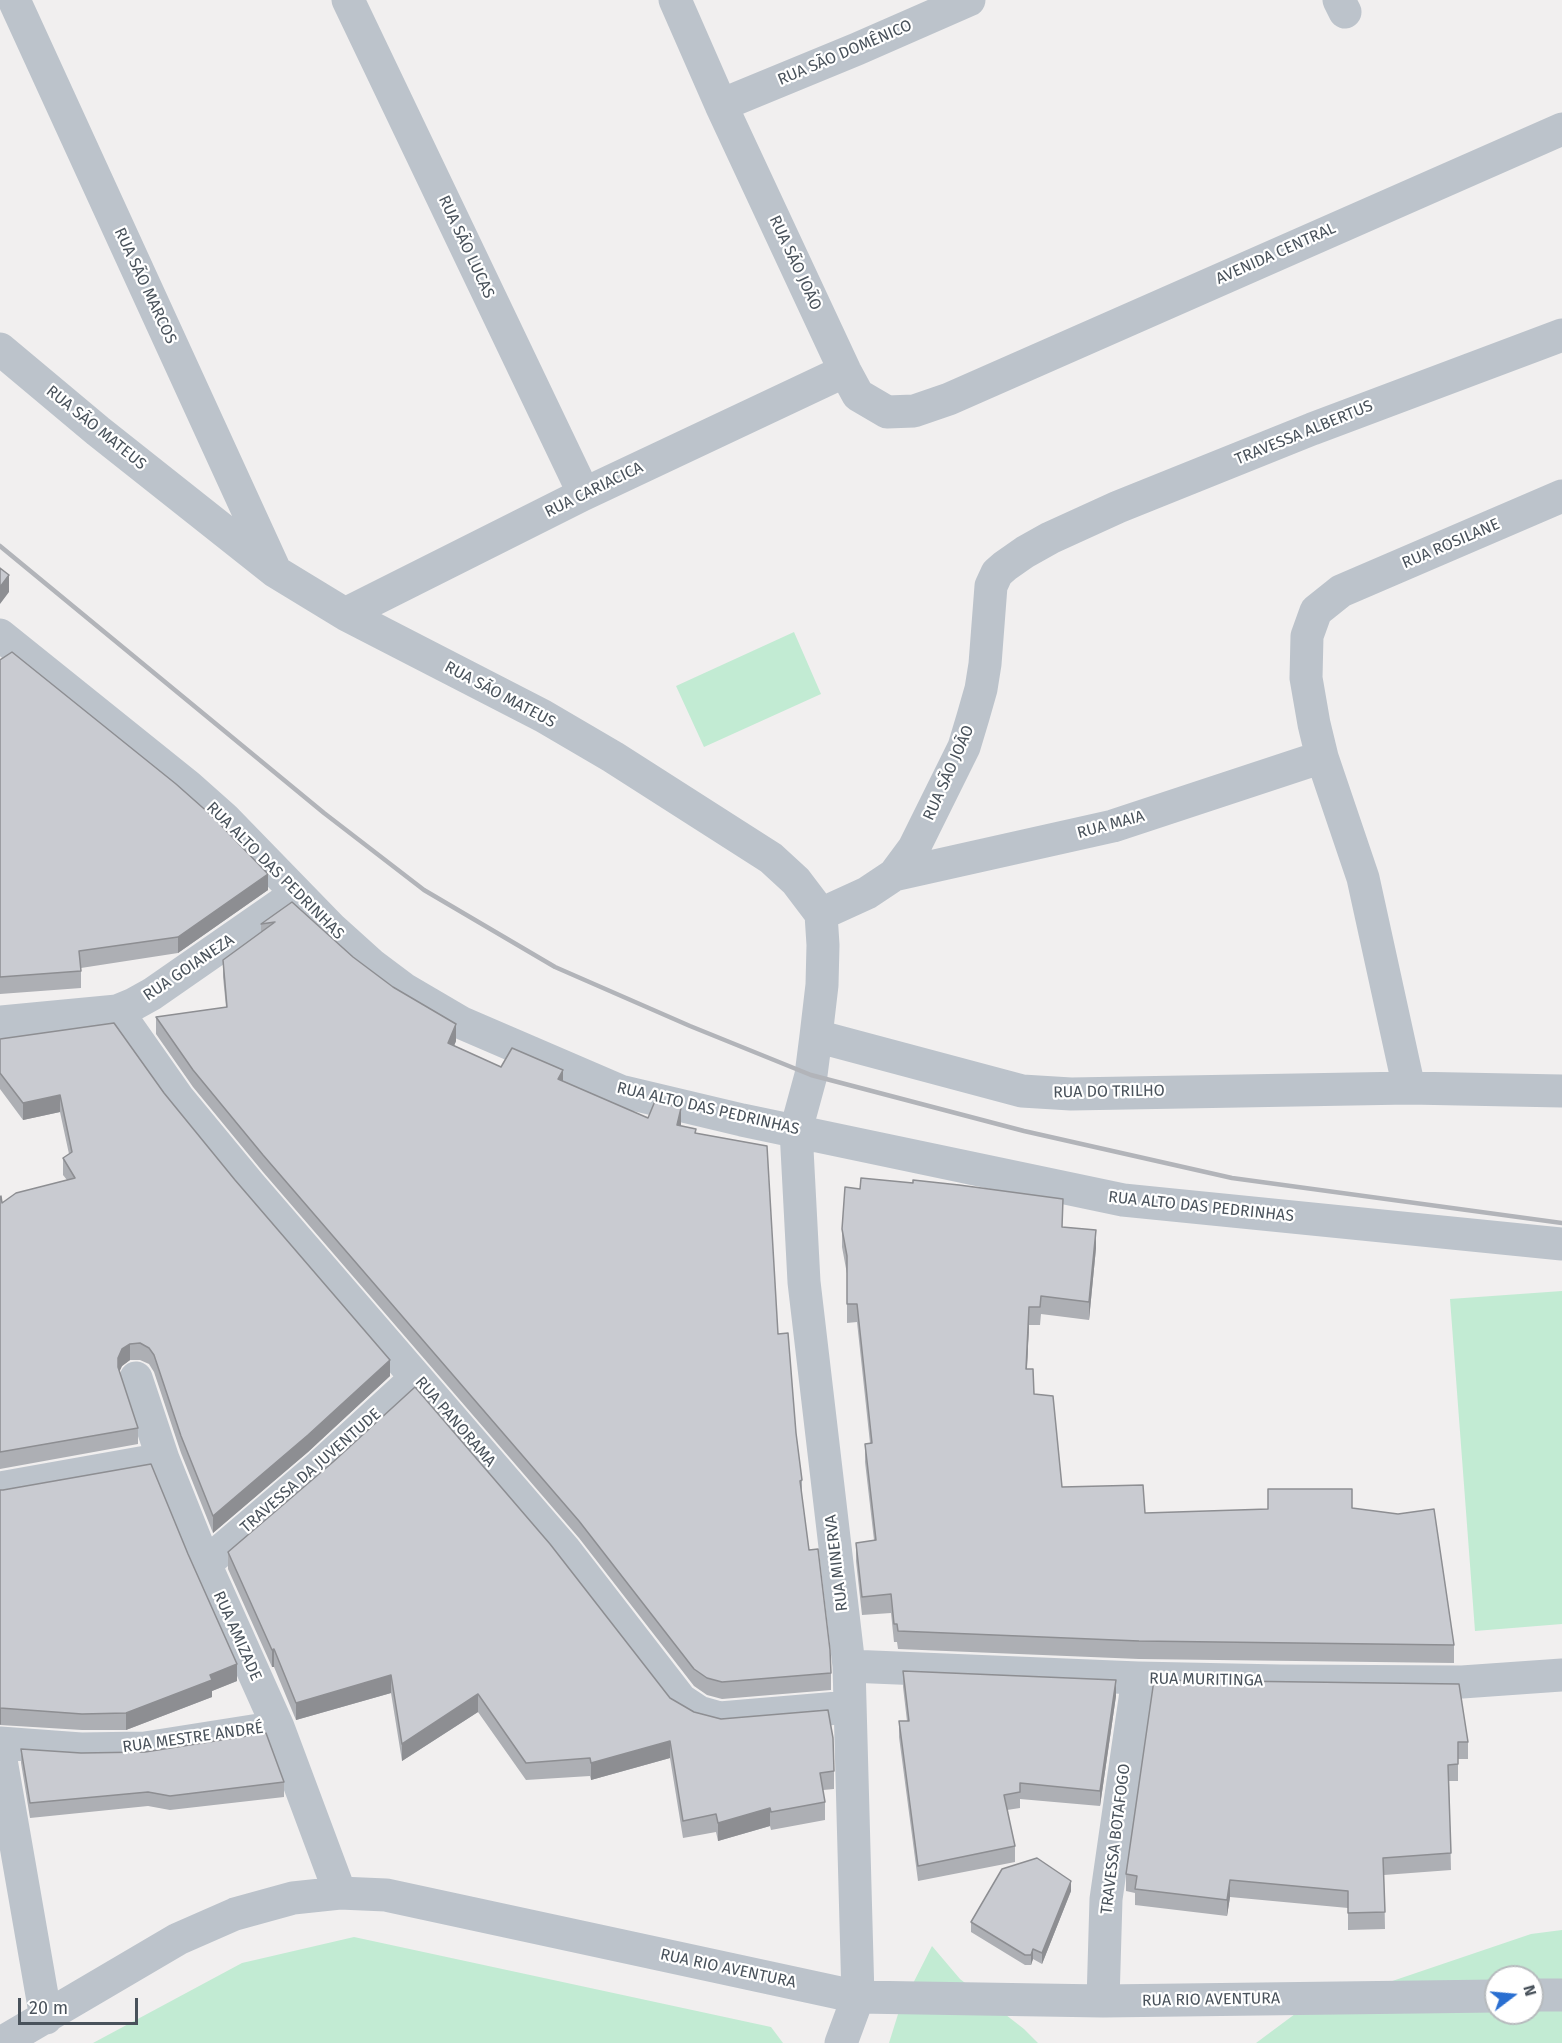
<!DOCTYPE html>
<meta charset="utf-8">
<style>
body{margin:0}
#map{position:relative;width:1562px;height:2043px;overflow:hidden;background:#f1efef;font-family:"Fira Sans",sans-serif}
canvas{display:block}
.north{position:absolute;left:1484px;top:1965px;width:60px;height:60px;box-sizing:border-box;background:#fff;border:2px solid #b6babd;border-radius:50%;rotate:74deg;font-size:16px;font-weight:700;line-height:24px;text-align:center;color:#49525b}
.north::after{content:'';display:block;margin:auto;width:21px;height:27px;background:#2a6fd1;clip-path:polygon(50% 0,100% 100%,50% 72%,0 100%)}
.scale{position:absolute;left:18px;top:1998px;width:120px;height:27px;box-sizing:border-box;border:3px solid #49525b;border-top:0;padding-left:8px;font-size:18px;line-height:21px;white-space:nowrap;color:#49525b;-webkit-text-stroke:4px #fff;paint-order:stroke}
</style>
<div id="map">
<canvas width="1562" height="2043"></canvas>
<div class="north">N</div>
<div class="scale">20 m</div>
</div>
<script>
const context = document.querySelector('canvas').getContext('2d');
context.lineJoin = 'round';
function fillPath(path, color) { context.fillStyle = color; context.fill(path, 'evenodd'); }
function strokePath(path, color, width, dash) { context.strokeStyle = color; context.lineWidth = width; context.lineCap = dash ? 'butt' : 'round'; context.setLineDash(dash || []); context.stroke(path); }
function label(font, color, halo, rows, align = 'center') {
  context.font = font + ' "Fira Sans",sans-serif'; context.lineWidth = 4.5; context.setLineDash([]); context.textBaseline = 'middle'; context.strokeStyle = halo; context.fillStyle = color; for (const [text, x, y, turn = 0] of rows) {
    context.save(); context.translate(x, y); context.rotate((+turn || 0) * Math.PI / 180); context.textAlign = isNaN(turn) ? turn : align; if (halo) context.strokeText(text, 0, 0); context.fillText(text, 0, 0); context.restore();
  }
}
const green = new Path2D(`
 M794,632L821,694L704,747L676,686Z
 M1562,1291V1624L1475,1631L1450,1299Z
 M1562,1930V2043H1256L1295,2014L1531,1934ZM1496,1977H1532V2013H1496Z
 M354,1937L771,2027L783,2043H93L242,1963Z
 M932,1946L960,1979L1024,2029L1038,2043H889L899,2011Z`);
const street = new Path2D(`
 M14,0L273,566
 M348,0L584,494
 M675,0L721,105L845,371L858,395L887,412L914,411L949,399L1562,129
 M1339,0L1345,12
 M721,105L857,49L969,0
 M0,349L98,431L276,572L345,614L543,716L613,757L771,858L796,881L821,914L823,945L822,985L816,1036L811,1075L796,1130L804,1282L849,1666L858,1997L841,2043
 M345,614L584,494L845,371
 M0,635L188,786L224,818L331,928L372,965L404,989L462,1023L620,1091L742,1120L1123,1200L1562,1244
 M894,875L1113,826L1322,757
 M821,914L867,893L894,875L914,848L964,747L973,717L981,689L985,664L991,586L997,573L1005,566L1025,552L1050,538L1118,507L1312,429L1562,335
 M117,1011L178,1098L249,1184L565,1550L681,1700L699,1712L720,1718L850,1707
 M0,1022L117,1011L134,1004L152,994L296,894
 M816,1036L1022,1091L1071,1094L1409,1088L1562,1091
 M1409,1088L1363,878L1322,757L1314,724L1306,678L1307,636L1316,611L1341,591L1562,496
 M136,1378L163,1459L205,1564L278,1727L340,1893
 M0,1488L163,1459
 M205,1564L320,1466L416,1378
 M849,1666L1138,1678L1281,1681L1462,1682L1562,1675
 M0,1743L81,1749L145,1748L278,1727
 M0,1754L46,2018
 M1532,1995H1562
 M1103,2001L1106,1899L1138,1678
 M1,2043L178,1939L235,1914L293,1898L340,1893L386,1895L858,1997L1103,2001L1496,1996`);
const rail = new Path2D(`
 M0,546L324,813L424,890L555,967L690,1026L811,1075L1024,1131L1232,1178L1562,1223`);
const wall = new Path2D(`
 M0,660L268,890L178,953L81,968V988L0,994Z
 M292,902L353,957L456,1041L454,1046L501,1067L563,1081L648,1118L681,1126L696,1133L778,1334L796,1433L802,1480V1497L809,1550L831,1673V1690L722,1699L707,1695L694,1686L579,1538L263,1172L193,1087L156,1034V1017L226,1007L223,977V960L261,932V924Z
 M0,1039L164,1093L390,1376L308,1452L213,1533L181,1453L154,1372L149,1364L140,1360H130L122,1366L119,1371L138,1428V1444L0,1469V1197L2,1203L67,1180L63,1175V1158L69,1154L60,1112L23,1120L0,1089Z
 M1062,1227L1096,1248L1089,1320L1041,1314L1040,1325H1029L1027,1369L1062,1487L1145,1513L1352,1508L1454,1645V1663L1139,1659L898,1649L897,1642H894L891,1613L862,1615L856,1561V1543L874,1540L865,1462V1444L870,1443L857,1322L847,1323V1274L842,1247V1229Z
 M0,1490L237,1681L212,1691V1697L126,1730H82L0,1725Z
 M228,1552L670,1698L694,1712L834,1771V1789L823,1790L825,1802V1820L771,1830L770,1826L718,1841L716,1832L683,1838L670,1758L591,1780L590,1776L526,1780L478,1712L402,1761L391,1693L296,1720L274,1667H272L228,1569Z
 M903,1671L1116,1696L1100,1806L1020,1799V1808L1007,1810L1015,1846V1862L918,1881L899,1737V1721H907L903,1687Z
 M1154,1680L1468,1742V1759H1458V1781H1449L1451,1870L1384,1875L1385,1929L1348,1930V1908L1230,1897L1227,1916L1135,1905V1893L1126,1891V1874Z
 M21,1749L284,1782V1797L170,1810L148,1806L30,1818L21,1763Z
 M1071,1891L1042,1964L1033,1959L1031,1965H1025L971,1932V1922Z`);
const shadedWall = new Path2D(`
 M9,575V592L0,604V587Z
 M268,874V890L178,953V937Z
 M456,1024V1041L448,1060V1043Z
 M563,1070V1087L558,1079Z
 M60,1095V1112L23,1120V1103Z
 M681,1108V1125L677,1142V1125Z
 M1096,1230V1248L1089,1320V1302Z
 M1029,1307V1325L1026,1387V1369Z
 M130,1344V1360L122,1366L118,1375V1358L122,1349Z
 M390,1360V1376L308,1452L213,1533V1516Z
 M274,1649V1667H272V1650Z
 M237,1664V1681L212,1691V1697L126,1730V1713L210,1675Z
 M391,1675V1693L296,1720V1703Z
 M1116,1680V1696L1100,1806V1791Z
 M478,1694V1712L402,1761V1744Z
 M0,1708H1V1724L0,1725Z
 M670,1741V1758L591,1780V1763Z
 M770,1808V1826L718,1841V1823Z
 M1230,1880V1897L1227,1916V1900Z
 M1071,1881V1891L1042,1964V1953Z
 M1033,1949V1959L1031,1965V1955Z`);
const building = new Path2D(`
 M0,568L9,575L0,587Z
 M12,652L176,784L211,815L268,874L178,937L79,951L81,971L0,977V660Z
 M292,902L353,957L393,987L456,1024L448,1043L501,1067L512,1048L563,1070L558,1079L648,1118L655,1101L681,1108L677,1125L696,1129L695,1133L767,1146L778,1334L788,1333L796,1433L802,1480L800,1481L809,1550L818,1549L830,1650L831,1673L722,1682L707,1678L694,1669L579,1521L263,1155L193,1070L156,1017L227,1007L223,960L275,922L261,924Z
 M114,1023L164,1093L235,1180L390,1360L308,1435L213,1516L181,1436L154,1355L149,1348L140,1343L130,1344L122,1349L118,1358V1367L138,1428L0,1452V1197L1,1196L2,1203L16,1193L75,1178L63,1158L72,1152L60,1095L23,1103L0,1073V1039Z
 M861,1178L913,1183V1180L959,1185L1063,1199L1062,1227L1096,1230L1089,1302L1041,1296L1040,1307H1029L1026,1369H1033L1034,1394L1053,1396L1062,1487L1143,1485L1145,1513L1268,1509V1489H1352V1508L1398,1514L1434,1509L1454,1645L1139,1641L898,1631L897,1624H894L891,1594L862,1597L856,1543L876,1540L865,1444L872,1443L857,1304H847V1256L842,1229L845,1187L860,1189Z
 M415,1387L550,1544L670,1698L694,1712L721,1719L828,1710L833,1738L834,1771L820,1773L825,1802L771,1812L770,1808L718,1823L716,1814L683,1821L670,1741L591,1763L590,1758L526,1763L478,1694L402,1744L391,1675L296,1703L274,1649L272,1650L228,1552L333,1462Z
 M151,1464L188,1554L237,1664L210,1675L212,1680L126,1713L82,1714L0,1708V1490H3Z
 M903,1671L1116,1680L1100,1791L1020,1783V1792L1004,1795L1015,1846L918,1866L899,1721H909Z
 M1154,1680L1459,1684L1468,1742H1458V1764L1448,1765L1451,1853L1383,1858L1385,1912L1348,1913V1891L1230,1880L1227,1900L1135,1889L1137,1876L1126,1874Z
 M266,1733L284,1782L170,1796L148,1792L30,1803L21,1749L81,1753L145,1752Z
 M1037,1858L1071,1881L1042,1953L1033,1949L1031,1955H1025L971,1922L1002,1869Z`);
const streetNames = [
 ["RUA SÃO DOMÊNICO",845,53,-23],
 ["RUA SÃO LUCAS",466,247,65],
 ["AVENIDA CENTRAL",1276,254,-24],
 ["RUA SÃO JOÃO",795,263,65],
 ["RUA SÃO MARCOS",145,286,65],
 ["RUA SÃO MATEUS",96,428,39],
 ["TRAVESSA ALBERTUS",1304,433,-22],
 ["RUA CARIACICA",594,490,-26],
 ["RUA ROSILANE",1451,544,-23],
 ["RUA SÃO MATEUS",500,695,28],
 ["RUA SÃO JOÃO",949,773,-66],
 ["RUA MAIA",1111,825,-15],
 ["RUA ALTO DAS PEDRINHAS",275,871,45],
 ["RUA GOIANEZA",189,968,-34],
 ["RUA DO TRILHO",1109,1092,-1],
 ["RUA ALTO DAS PEDRINHAS",708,1109,13],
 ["RUA ALTO DAS PEDRINHAS",1201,1207,6],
 ["RUA PANORAMA",455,1422,49],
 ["TRAVESSA DA JUVENTUDE",311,1471,-41],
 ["RUA MINERVA",837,1563,-97],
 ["RUA AMIZADE",237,1636,66],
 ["RUA MURITINGA",1206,1680,1],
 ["RUA MESTRE ANDRÉ",193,1738,-8],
 ["TRAVESSA BOTAFOGO",1116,1839,-83],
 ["RUA RIO AVENTURA",728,1969,12],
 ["RUA RIO AVENTURA",1211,2000,-1]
];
fillPath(green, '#c2ebd3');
strokePath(street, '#bcc3cb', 33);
strokePath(rail, '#b2b4b9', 4.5);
fillPath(wall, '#adafb4');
fillPath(shadedWall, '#8d8e92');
fillPath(building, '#c9cbd1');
strokePath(building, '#8d8e92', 1.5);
label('16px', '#49525b', '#fff', streetNames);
</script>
